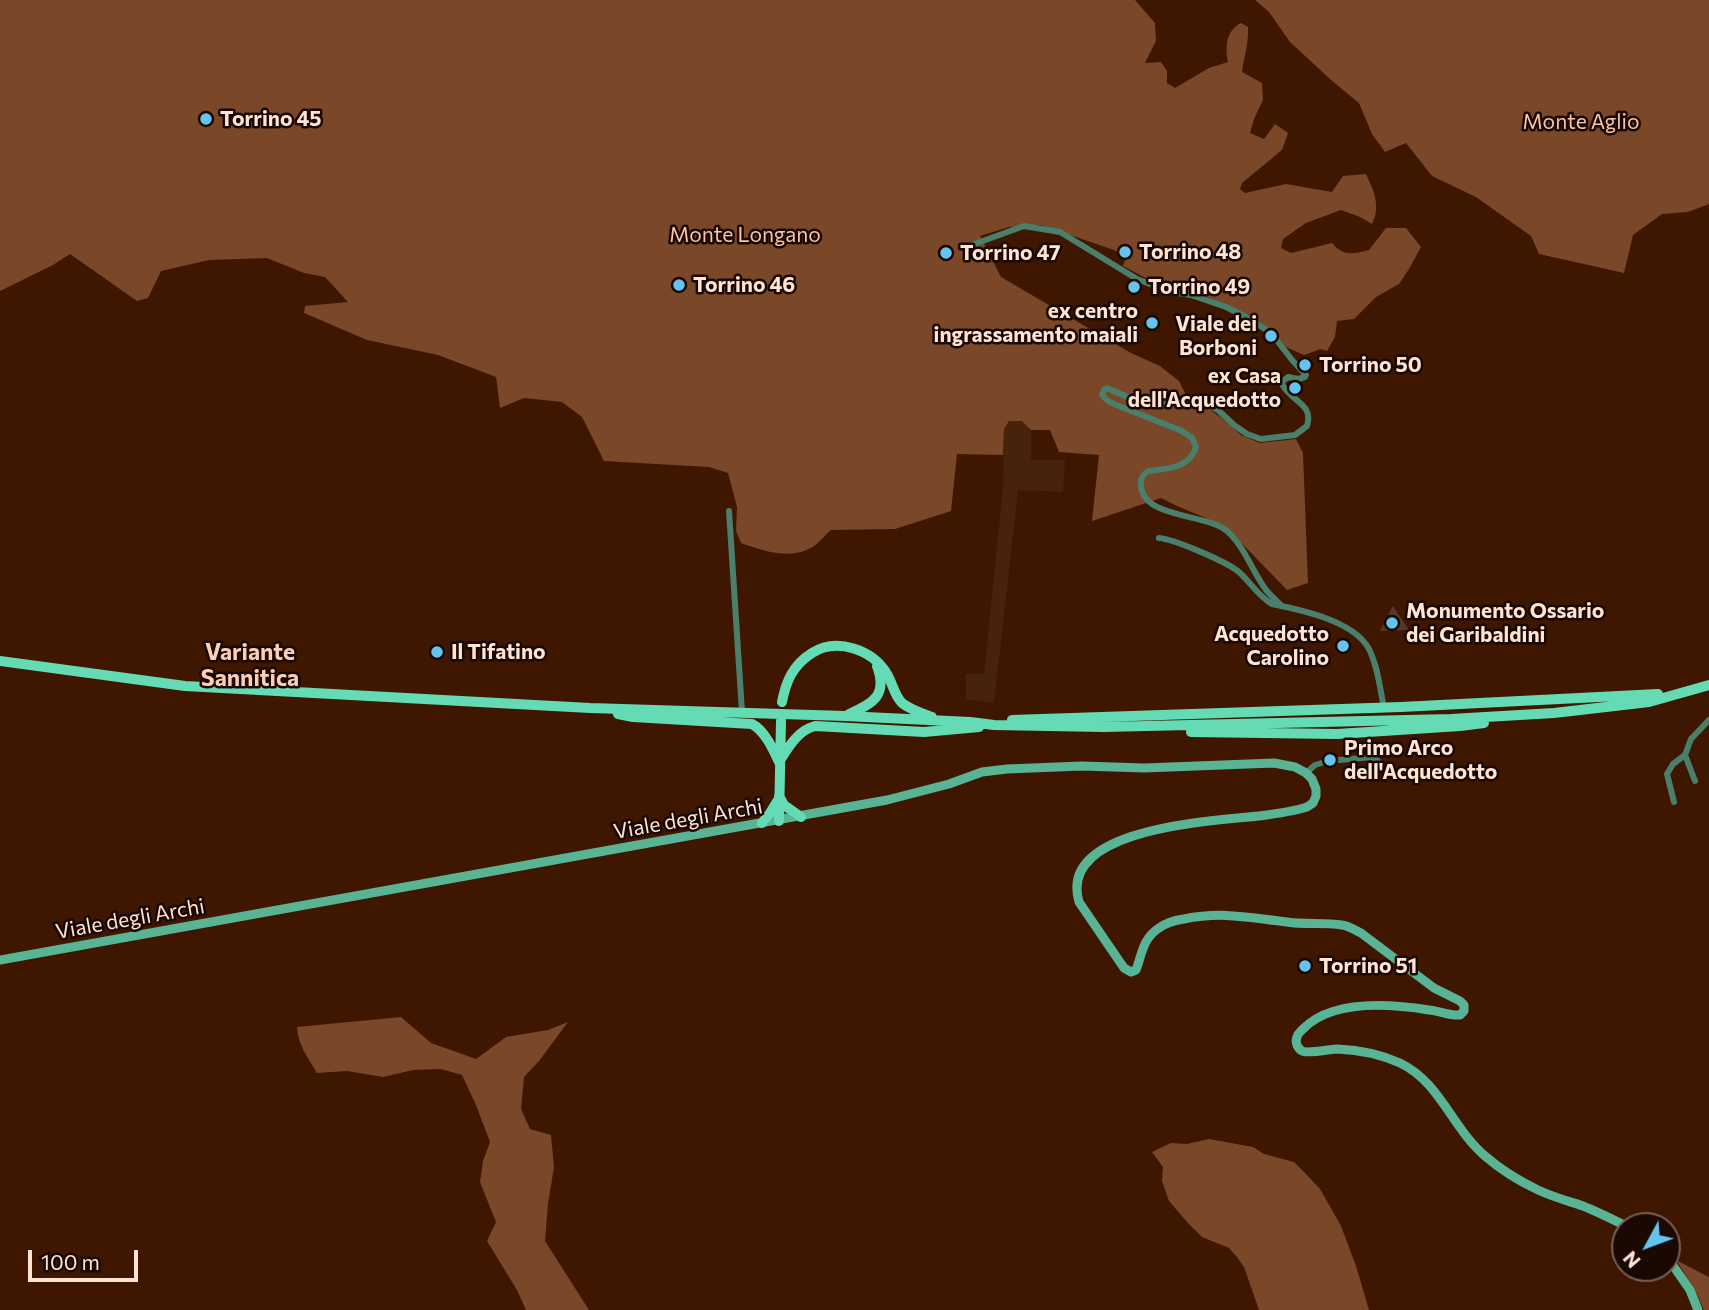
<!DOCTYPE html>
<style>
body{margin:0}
#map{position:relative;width:1709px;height:1310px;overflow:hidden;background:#3f1700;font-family:Commissioner,sans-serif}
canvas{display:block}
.north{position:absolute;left:1611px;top:1212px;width:70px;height:70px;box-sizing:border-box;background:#1a0802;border:2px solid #766056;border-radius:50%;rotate:229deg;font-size:19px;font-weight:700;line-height:28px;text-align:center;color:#ffe3d5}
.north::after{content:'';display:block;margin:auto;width:24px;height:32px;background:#65c4ef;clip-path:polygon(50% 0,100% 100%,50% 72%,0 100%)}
.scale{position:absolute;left:28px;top:1250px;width:110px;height:32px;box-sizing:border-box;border:4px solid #ffe3d5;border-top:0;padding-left:9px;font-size:21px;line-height:24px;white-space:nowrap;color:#ffe3d5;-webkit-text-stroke:5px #1a0802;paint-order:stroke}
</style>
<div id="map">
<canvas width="1709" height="1310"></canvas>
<div class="north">N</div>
<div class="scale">100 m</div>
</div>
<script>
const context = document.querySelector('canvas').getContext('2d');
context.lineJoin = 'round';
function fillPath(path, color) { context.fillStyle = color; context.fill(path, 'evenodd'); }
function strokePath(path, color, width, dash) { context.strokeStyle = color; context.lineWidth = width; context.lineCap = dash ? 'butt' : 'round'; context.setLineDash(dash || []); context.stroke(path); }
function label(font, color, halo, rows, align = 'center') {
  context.font = font + ' Commissioner,sans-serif'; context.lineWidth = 5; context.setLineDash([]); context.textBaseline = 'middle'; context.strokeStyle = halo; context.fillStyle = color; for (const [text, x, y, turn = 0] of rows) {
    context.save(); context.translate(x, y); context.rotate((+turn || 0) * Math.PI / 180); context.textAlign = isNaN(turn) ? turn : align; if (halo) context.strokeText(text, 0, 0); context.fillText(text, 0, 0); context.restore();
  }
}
const built = new Path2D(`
 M1009,421H1022L1031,430V460H1065L1063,492L1018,490L994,703L966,699V674H984L1003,489L1004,429Z`);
const green = new Path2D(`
 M1393,606L1409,630L1380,631Z`);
const forest = new Path2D(`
 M0,0H1135L1155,23L1156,41L1145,63L1161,62L1167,71V83L1175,88L1209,68L1228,62C1225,46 1226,31 1241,23L1248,27C1249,42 1244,57 1242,72L1262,83L1263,100L1254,119L1250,133L1264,139L1275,124L1288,133L1282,150L1242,183L1240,189L1245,193L1286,184L1332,192L1343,176L1366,174C1374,191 1381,206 1372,224L1360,217L1341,210L1306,223L1283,239L1281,248L1291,253L1332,243C1344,257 1353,254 1369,250L1386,228H1406L1421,247L1409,269L1399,284L1376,297L1354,319L1337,321L1335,337L1327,351L1321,349L1304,355L1286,347L1274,333L1251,315L1230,311L1208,299L1155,283L1123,266L1126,256L1114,250L1041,225L1009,227L980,236L1001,277L1131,353L1160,366L1179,381L1191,405L1208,408L1224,420L1241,435L1260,443L1296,439L1303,453L1308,583L1287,590L1225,526L1177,506L1161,498L1092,521L1099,455L1059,452L1050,430H1031L1022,421H1009L1004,429L1003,455L957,454L951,511L895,529L831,530C825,535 820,542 814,546C791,561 764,551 741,543L736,531L737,507L728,473L709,467L604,461L582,417L562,402L524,398L500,408L496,377L438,355L367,340L304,313L305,306L348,302L325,277L304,273L267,258L209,260L161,271L148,298L137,301L70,254L53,265L0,291Z
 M1255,0H1709V204L1688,212L1662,214L1633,235L1624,273L1539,254L1531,236L1476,197L1432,176L1406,143L1385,152L1372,134L1359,103L1331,80L1290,42L1269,12Z
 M401,1017L431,1043L476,1059L506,1037L548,1030L568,1022L539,1061L524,1077L521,1109L530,1129L551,1135L554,1167L548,1204L545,1241L589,1310H526L517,1290L487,1241L496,1222L480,1182L483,1161L490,1142L476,1105L462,1075L441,1069L413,1070L383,1077L347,1071L317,1073C308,1058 298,1045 297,1027Z
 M1209,1139L1253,1147L1264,1154L1294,1162L1304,1172L1320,1189L1341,1226L1356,1266L1369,1310H1259L1244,1267L1236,1256L1229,1248L1202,1237L1187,1222L1169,1201L1162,1181L1163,1167L1152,1152L1171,1143L1187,1144Z
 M1676,1260L1709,1277V1310H1704L1694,1288Z`);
const street = new Path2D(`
 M969,246L1024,226L1060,232L1137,279L1171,292L1191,295L1226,307L1252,320L1272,334L1292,360L1306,375L1305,377L1298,379L1288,377L1283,381L1282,384C1291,402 1314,403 1307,426L1295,435L1261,439L1247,434L1234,425L1218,410L1214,408L1198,403L1184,402L1144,401L1132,399L1107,388L1104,390L1102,395L1108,401L1114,404L1182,431L1192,438L1196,447C1190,468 1167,469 1148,471C1143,475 1141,477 1141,484C1141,519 1206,513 1227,531C1245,547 1252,571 1266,590C1271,596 1277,601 1282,606
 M729,511L742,712
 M1159,538C1174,539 1230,563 1240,573C1251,583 1259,597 1272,604C1302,610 1354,621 1369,649C1378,667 1380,689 1384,708
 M1685,755L1695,781
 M1306,773L1315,765L1328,761L1372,757L1378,761
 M1674,802L1667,774L1673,764L1685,755L1691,739L1709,720`);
const secondary = new Path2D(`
 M0,960L887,800L949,784L982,772L1007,769L1082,766L1144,768L1274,763L1295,767L1306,773L1312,779L1316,789V796L1313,803L1307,807C1291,812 1275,814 1259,816C1214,821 1057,827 1079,902L1124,968L1131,972L1136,970C1142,954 1143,938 1159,928C1166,923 1176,920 1184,919C1223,911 1250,918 1287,922C1305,925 1324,922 1342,925C1349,926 1355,930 1361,933L1434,988L1460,1001L1464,1005V1011L1460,1015C1450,1016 1440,1011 1429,1010C1392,1004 1332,999 1303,1029C1300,1032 1298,1033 1297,1037C1295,1042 1297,1048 1302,1051C1308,1054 1330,1049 1338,1049C1360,1050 1380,1054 1400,1063C1440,1082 1452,1128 1485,1156C1500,1169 1519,1181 1538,1190C1553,1197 1568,1201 1583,1206C1598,1212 1612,1219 1626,1226
 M1667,1257L1690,1290L1698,1310`);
const primary = new Path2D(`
 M0,661L185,686L590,708L845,716L970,722L994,725L1103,727L1451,719L1554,713L1649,702L1709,685
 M782,702C786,681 793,665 812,653C837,637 873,650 887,674C893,684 894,695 902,703C911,710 921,713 932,717
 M618,714L633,717L752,724C765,731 773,749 779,762
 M849,714C873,704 888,695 877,666
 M1012,720L1401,707L1658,694
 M1191,732L1337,734L1460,726L1484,723
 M779,762C788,748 798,730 815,726L924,732L979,727
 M779,796L784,805L801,817
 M779,821L781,721
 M762,823L770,813L778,800`);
const markers = [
 [206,119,7,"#65c4ef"],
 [1125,252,7,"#65c4ef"],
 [946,253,7,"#65c4ef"],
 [679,285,7,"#65c4ef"],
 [1134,287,7,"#65c4ef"],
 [1152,323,7,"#65c4ef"],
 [1271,336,7,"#65c4ef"],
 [1305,365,7,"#65c4ef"],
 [1295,388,7,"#65c4ef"],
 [1392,623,7,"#65c4ef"],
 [1343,646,7,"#65c4ef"],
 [437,652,7,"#65c4ef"],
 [1330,760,7,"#65c4ef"],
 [1305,966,7,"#65c4ef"]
];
const poiNames = [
 ["Torrino 45",220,119],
 ["Torrino 48",1139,252],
 ["Torrino 47",960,253],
 ["Torrino 46",693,285],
 ["Torrino 49",1148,287],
 ["ex centro",1138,311,"right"],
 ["ingrassamento maiali",1138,335,"right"],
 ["Viale dei",1257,324,"right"],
 ["Borboni",1257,348,"right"],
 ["Torrino 50",1319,365],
 ["ex Casa",1281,376,"right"],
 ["dell'Acquedotto",1281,400,"right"],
 ["Monumento Ossario",1406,611],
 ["dei Garibaldini",1406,635],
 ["Acquedotto",1329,634,"right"],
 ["Carolino",1329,658,"right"],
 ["Il Tifatino",451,652],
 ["Primo Arco",1344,748],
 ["dell'Acquedotto",1344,772],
 ["Torrino 51",1319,966]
];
const parkNames = [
 ["Monte Aglio",1581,122],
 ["Monte Longano",745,235]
];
const streetNames = [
 ["Viale degli Archi",688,819,-10],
 ["Viale degli Archi",130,919,-10]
];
const neighbourhoodNames = [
 ["Variante",250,652],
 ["Sannitica",250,678]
];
fillPath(built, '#48230c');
fillPath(green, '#563828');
fillPath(forest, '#7a4729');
strokePath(street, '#4a7f6c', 6);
strokePath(secondary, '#59b395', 9);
strokePath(primary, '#64dbb4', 10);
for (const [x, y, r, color] of markers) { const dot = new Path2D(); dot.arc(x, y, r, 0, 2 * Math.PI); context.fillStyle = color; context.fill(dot); strokePath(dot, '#1a0802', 2.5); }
label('bold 21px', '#ffe3d5', '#1a0802', poiNames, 'left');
label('21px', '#f7c5aa', '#1a0802', parkNames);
label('21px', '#ffe3d5', '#1a0802', streetNames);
label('bold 23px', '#faceb8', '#1a0802', neighbourhoodNames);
</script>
